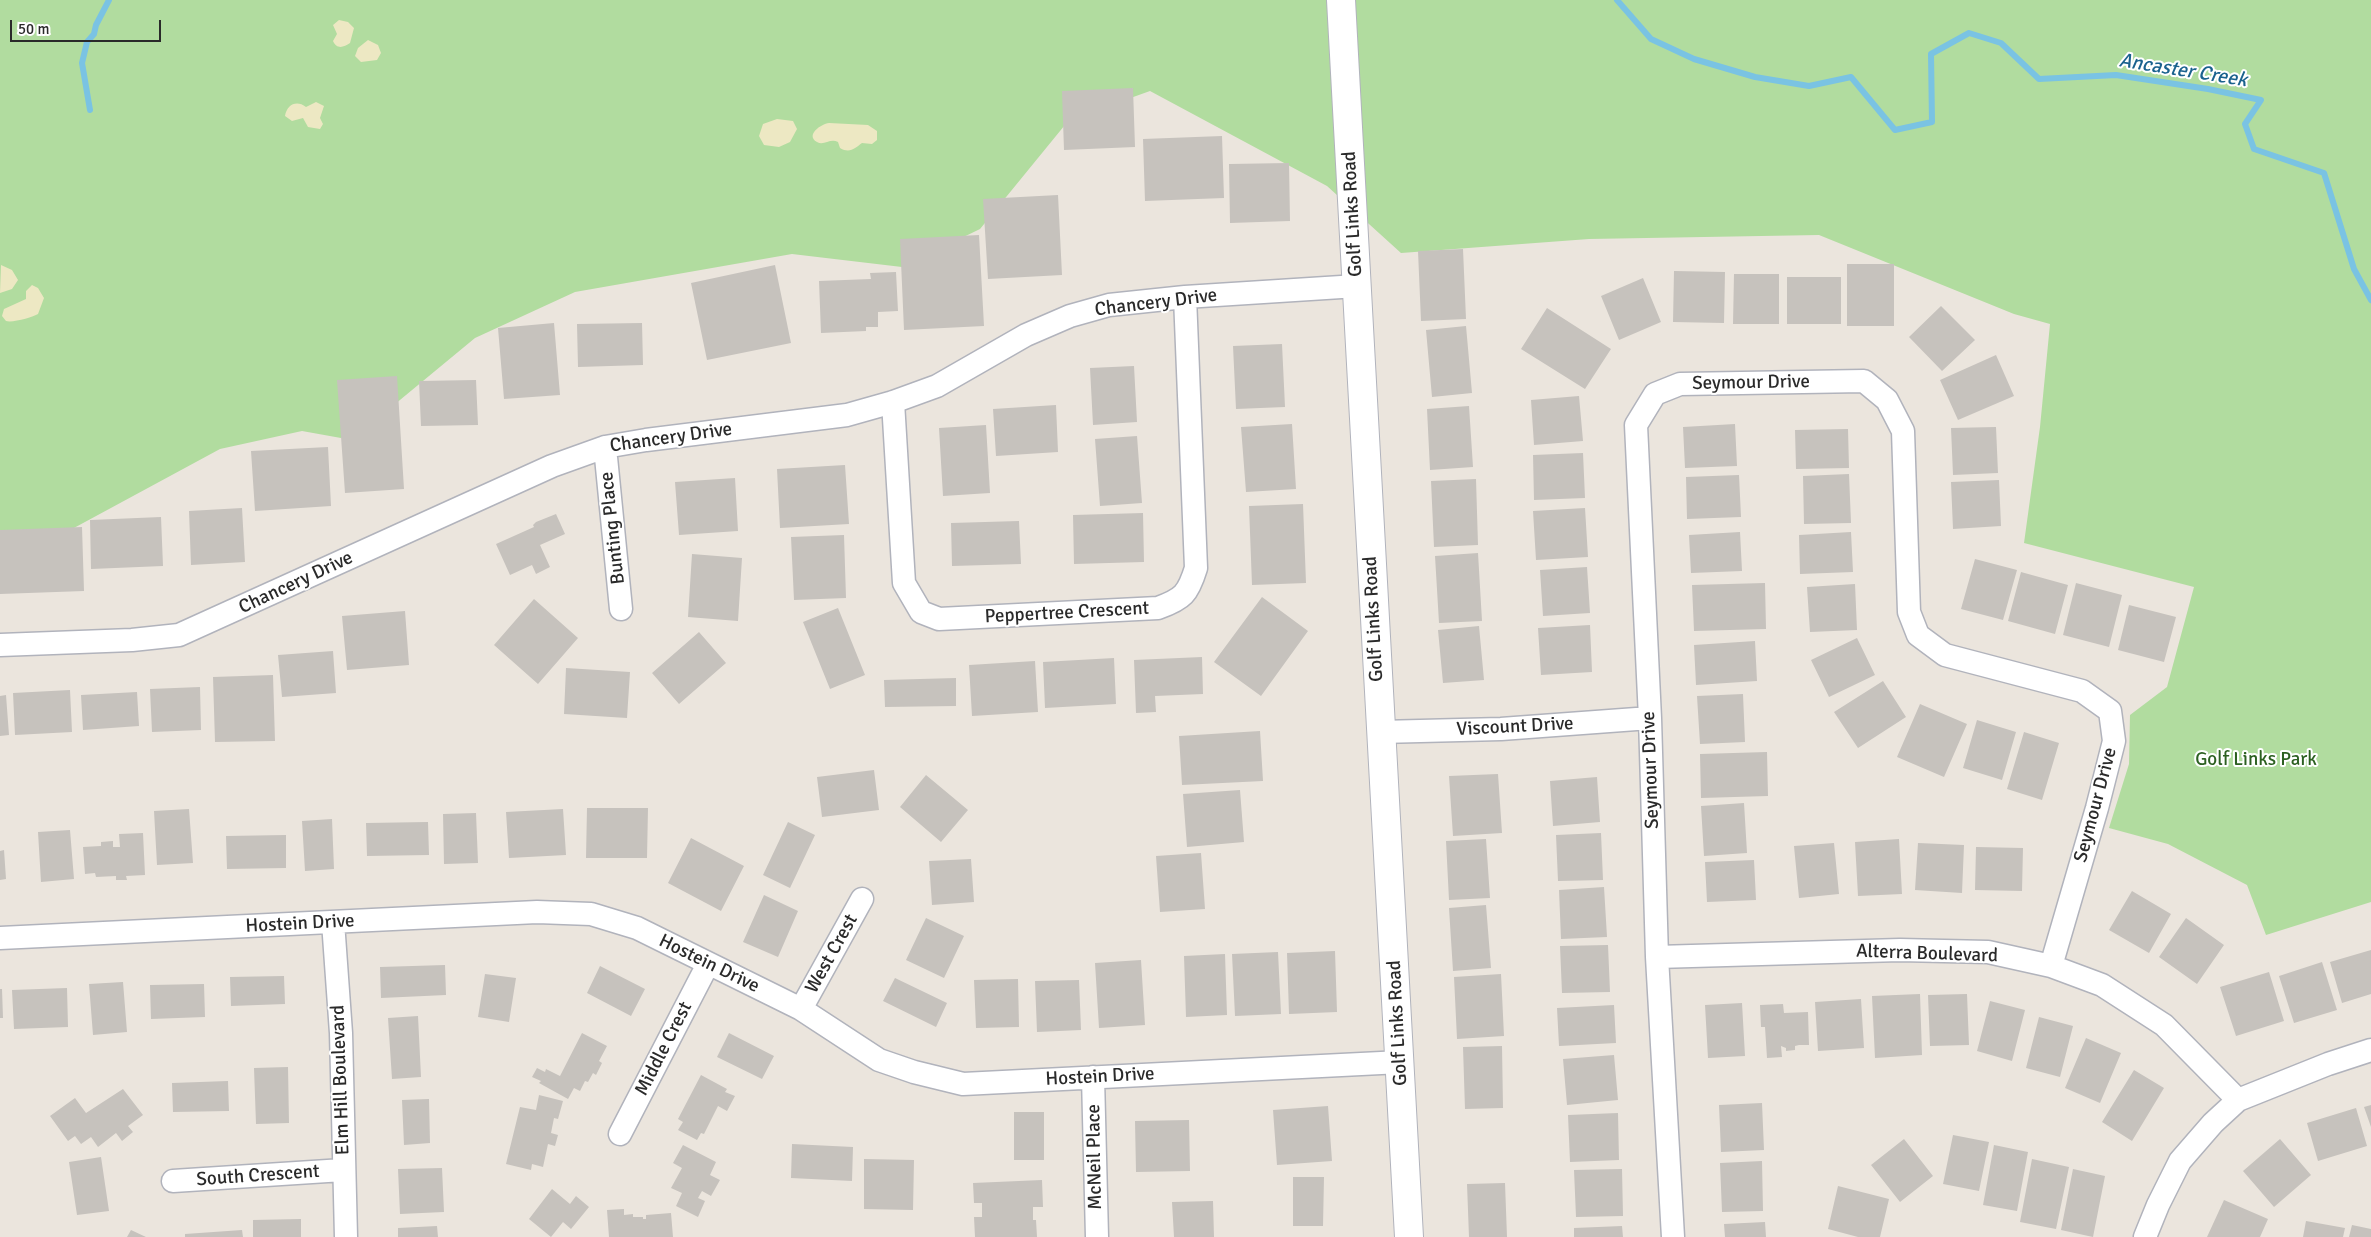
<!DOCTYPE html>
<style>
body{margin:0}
#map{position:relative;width:2371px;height:1237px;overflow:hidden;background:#ebe5dd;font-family:Signika,sans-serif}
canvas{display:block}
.scale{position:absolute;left:10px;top:20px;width:151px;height:22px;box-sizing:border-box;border:2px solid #2a2a2a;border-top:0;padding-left:6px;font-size:15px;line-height:18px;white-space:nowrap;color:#2a2a2a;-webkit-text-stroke:4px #fff;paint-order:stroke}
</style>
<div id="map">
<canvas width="2371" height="1237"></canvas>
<div class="scale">50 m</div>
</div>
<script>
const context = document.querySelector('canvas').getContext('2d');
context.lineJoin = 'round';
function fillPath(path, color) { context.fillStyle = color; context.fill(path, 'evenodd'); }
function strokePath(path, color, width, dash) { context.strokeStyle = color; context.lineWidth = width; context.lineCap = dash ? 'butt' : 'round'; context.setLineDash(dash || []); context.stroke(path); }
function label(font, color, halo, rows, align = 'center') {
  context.font = font + ' Signika,sans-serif'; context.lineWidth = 4; context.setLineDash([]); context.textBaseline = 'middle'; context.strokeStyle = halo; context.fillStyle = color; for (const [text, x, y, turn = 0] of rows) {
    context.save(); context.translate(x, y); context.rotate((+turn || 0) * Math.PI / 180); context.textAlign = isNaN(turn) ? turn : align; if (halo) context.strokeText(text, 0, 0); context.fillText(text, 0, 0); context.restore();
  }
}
const green = new Path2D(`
 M0,0H2371V902L2266,935L2247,885L2168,844L2109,828L2129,764L2130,715L2167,687L2194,587L2024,543L2040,427L2050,324L2014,314L1819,235L1589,239L1401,253L1327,186L1150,91L1069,120L980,229L902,267L792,254L575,292L475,338L383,414L341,438L302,431L220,449L48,542L0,563Z`);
const sand = new Path2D(`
 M339,20L348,22L354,28L350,43C344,47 337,50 333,41L337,34L333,25Z
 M368,40L378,45L381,53L377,60L361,62L355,56L358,48Z
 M316,102L324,106L320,118L323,124L320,129L308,127L303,118L292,121L285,116C287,104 297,100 306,107Z
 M777,119L793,121L797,129L790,142L779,147L764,145L759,136L763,124Z
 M829,123L868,125L877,131V140L872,144L862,143C855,148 850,154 840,148L838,142C830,138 824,146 817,142C805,135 821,124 829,123Z
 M1,265L12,270L18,280L12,289L0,293Z
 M32,285L38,288L44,298L38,314C33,317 13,323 6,321L2,316L4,309L26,299V291Z`);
const stream = new Path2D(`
 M1617,0L1651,39L1694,59L1755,77L1809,86L1851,77L1895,130L1932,122L1931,54L1969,33L2001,43L2039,79L2116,75L2208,89L2261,100L2245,124L2254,149L2324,173L2354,269L2371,300
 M90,110L82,63L87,42L94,34L96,25L109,0`);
const building = new Path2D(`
 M1133,88L1135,147L1064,150L1062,91Z
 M1222,136L1224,198L1145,201L1143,139Z
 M1289,163L1290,221L1230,223L1229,164Z
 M1058,195L1062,275L988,279L983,199Z
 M979,235L984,326L904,330L900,239Z
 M1463,249L1466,319L1421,321L1418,251Z
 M1847,264H1894V326H1847Z
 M775,265L791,343L707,360L691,283Z
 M1674,271L1725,272L1724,323L1673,322Z
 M896,272L898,311L878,312V327H866V331L821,333L819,281L871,279L870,273Z
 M1734,274H1779V324H1733Z
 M1787,277H1841V324H1787Z
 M1643,278L1661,322L1619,340L1601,296Z
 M1941,306L1975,340L1942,371L1909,337Z
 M1547,308L1611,349L1585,389L1521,349Z
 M554,323L560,395L504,399L498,328Z
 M642,323L643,365L578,367L577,324Z
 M1466,326L1472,393L1432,397L1426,330Z
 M1282,344L1285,407L1236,409L1233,346Z
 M1996,355L2014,396L1958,420L1940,380Z
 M1134,366L1137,422L1093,425L1090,368Z
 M397,376L404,489L345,493L337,380Z
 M476,380L478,425L421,426L419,381Z
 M1579,396L1583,441L1534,445L1531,400Z
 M1056,405L1058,452L996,456L993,409Z
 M1469,406L1473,467L1430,470L1427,409Z
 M1292,424L1296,489L1246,492L1241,427Z
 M1735,424L1737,466L1685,468L1683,427Z
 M986,425L990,493L943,496L939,428Z
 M1996,427L1998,473L1953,475L1951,428Z
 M1848,429L1849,468L1796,469L1795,430Z
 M1137,436L1142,503L1100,506L1095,439Z
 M328,447L331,506L255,511L251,451Z
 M1583,453L1585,498L1534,500L1533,455Z
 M845,465L849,524L780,528L777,469Z
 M1849,474L1851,523L1804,524L1803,476Z
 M1739,475L1741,517L1687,519L1686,477Z
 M735,478L738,531L679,535L675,482Z
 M1476,479L1478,545L1434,547L1431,481Z
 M1999,480L2001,526L1953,529L1951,482Z
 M1303,504L1306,583L1252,585L1249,506Z
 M242,508L245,562L191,565L189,511Z
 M1585,508L1588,557L1536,560L1533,511Z
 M1143,513L1144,562L1074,564L1073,515Z
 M556,514L565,534L540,545L550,567L536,574L532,565L510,575L496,544L534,527L533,525L536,522Z
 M161,517L163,566L91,569L90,520Z
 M1019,521L1021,564L952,566L951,523Z
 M82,527L84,591L0,594V530Z
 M1740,532L1742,571L1691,573L1689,535Z
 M1851,532L1853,572L1800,574L1799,535Z
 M844,535L846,598L794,600L791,537Z
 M1478,553L1482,621L1439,623L1435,556Z
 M692,554L742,558L738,621L688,617Z
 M1975,559L2017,570L2003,620L1961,609Z
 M1587,567L1590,613L1543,616L1540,570Z
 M2021,572L2068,585L2055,634L2008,621Z
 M1765,583L1766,629L1694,631L1692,585Z
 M2076,583L2122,595L2109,647L2063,635Z
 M1855,584L1857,630L1810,632L1807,587Z
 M1262,597L1308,631L1261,696L1214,662Z
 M534,599L578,638L538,684L494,645Z
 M2129,605L2176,617L2164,662L2118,650Z
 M838,608L865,675L830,689L803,622Z
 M405,611L409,665L347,670L342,616Z
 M1590,625L1592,672L1541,675L1538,628Z
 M1479,626L1484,680L1443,683L1438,630Z
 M699,632L726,663L679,704L652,673Z
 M1857,638L1875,675L1829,697L1811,660Z
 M1755,641L1757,681L1696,685L1694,645Z
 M333,651L336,693L282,697L278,655Z
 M1202,657L1203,694L1155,696L1156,712L1136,713L1134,660Z
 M1114,658L1116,704L1045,708L1043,662Z
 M1035,661L1038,712L972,716L969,665Z
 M566,668L630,672L627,718L564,714Z
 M273,675L275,741L215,742L213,677Z
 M956,678V706L885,707L884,680Z
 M1883,681L1906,717L1858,748L1834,712Z
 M200,687L201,730L152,732L150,689Z
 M70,690L72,732L15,735L13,693Z
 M137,692L139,726L83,730L81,695Z
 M1743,694L1745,742L1700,744L1697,696Z
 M6,695L9,735L0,736V696Z
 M1920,704L1967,724L1944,777L1897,757Z
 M1977,720L2016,732L2002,780L1963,768Z
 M1260,731L1263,781L1182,785L1179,736Z
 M2024,732L2059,743L2042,800L2007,789Z
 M1767,752L1768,796L1701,798L1700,754Z
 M874,770L879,810L822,817L817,777Z
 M1498,774L1502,833L1453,836L1449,776Z
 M926,775L968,810L941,842L900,807Z
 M1597,777L1600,822L1553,826L1550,781Z
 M1240,790L1244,842L1187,847L1183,794Z
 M1744,803L1747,853L1704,856L1701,806Z
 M587,808H648L647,858H586Z
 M189,809L193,863L157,865L154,811Z
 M563,809L566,855L509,858L506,812Z
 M476,813L478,863L444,864L443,814Z
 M332,819L334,869L305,871L302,821Z
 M428,822L429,855L367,856L366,823Z
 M788,822L815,835L790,888L763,875Z
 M70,830L74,879L41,882L38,832Z
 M143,833L145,875L126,876L127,880H116V876L96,877L95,873L85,874L83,847L101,846V842L113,841V847H120L119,834Z
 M1601,833L1603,880L1558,881L1556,835Z
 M286,835V868L227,869L226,836Z
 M691,838L744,866L721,911L668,883Z
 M1486,839L1490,898L1449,900L1446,841Z
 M1899,839L1902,894L1858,896L1855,842Z
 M1834,843L1839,894L1799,898L1794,846Z
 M1918,843L1964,845L1962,893L1915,890Z
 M1976,847L2023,848L2022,891L1975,890Z
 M4,850L6,879L0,880V851Z
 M1201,853L1205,909L1160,912L1156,856Z
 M971,859L974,902L932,905L929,861Z
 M1754,860L1756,900L1707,902L1705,862Z
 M1604,887L1607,937L1561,939L1559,890Z
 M2132,891L2171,914L2149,953L2109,930Z
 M764,895L798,911L778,957L743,942Z
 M1486,905L1491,968L1453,971L1449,908Z
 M926,918L964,936L944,978L906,960Z
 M2186,918L2224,945L2197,984L2159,957Z
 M1608,945L1610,992L1562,993L1560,946Z
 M2371,950V994L2342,1003L2330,962Z
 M1335,951L1337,1012L1289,1014L1287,953Z
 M1278,952L1281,1014L1235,1016L1232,954Z
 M1225,954L1227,1015L1186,1017L1184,956Z
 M1141,960L1145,1025L1099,1028L1095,963Z
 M2322,962L2337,1010L2294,1023L2279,976Z
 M445,965L446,995L381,998L380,967Z
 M600,966L645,989L631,1016L587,993Z
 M2269,972L2284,1021L2236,1036L2220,987Z
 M485,974L516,978L509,1022L478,1017Z
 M1501,974L1504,1036L1457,1039L1454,977Z
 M284,976L285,1004L231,1006L230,977Z
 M895,978L947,1003L936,1027L883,1001Z
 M1018,979L1019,1027L976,1028L974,980Z
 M1079,980L1081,1030L1037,1032L1035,981Z
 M123,982L127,1032L93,1035L89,984Z
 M204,984L205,1017L151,1019L150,985Z
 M67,988L68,1027L14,1029L12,990Z
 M0,989H2L3,1018H0Z
 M1920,994L1922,1055L1875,1058L1872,996Z
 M1967,994L1969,1045L1930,1046L1928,995Z
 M1861,999L1864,1048L1818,1051L1815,1002Z
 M1990,1001L2025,1010L2012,1061L1977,1051Z
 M1742,1003L1745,1056L1708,1058L1705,1005Z
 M1783,1004L1784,1013L1808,1012L1809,1045H1799L1795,1046V1050L1786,1051V1048L1781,1046L1782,1057L1767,1058L1765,1027H1761L1760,1005Z
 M1614,1005L1616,1043L1559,1046L1557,1008Z
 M418,1016L421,1077L392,1079L388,1018Z
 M2039,1017L2073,1026L2060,1077L2026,1068Z
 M582,1033L607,1046L599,1061L602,1063L596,1075L593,1073L588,1082L585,1081L580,1091L574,1088L568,1099L539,1083L541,1081L532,1077L537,1068L545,1072L546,1069L560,1076Z
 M729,1033L774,1056L762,1079L717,1057Z
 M2086,1038L2121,1053L2100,1103L2065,1088Z
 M1502,1046L1503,1108L1465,1109L1463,1047Z
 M1614,1055L1618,1100L1567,1105L1563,1059Z
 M288,1067L289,1123L256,1124L254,1068Z
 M2134,1070L2164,1088L2132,1141L2102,1122Z
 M701,1075L727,1089L725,1092L735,1096L727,1111L718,1106L704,1134L701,1133L697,1140L678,1130L683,1122L678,1119Z
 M228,1081L229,1111L173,1112L172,1083Z
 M123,1089L143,1115L128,1126L133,1132L122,1141L116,1133L98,1147L91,1137L81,1144L75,1136L68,1141L50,1116L75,1098L86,1113Z
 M539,1095L563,1101L558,1119L554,1118L551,1133L558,1135L555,1146L548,1144L543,1167L532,1164L531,1170L506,1164L520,1107L536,1110Z
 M429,1099L430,1143L404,1145L402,1100Z
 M1762,1103L1764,1150L1721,1152L1719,1105Z
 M2371,1105V1127L2364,1107Z
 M1328,1106L1332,1161L1277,1165L1273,1110Z
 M2356,1108L2367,1146L2318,1161L2307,1123Z
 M1014,1112H1044V1160H1014Z
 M1618,1113L1619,1160L1570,1162L1568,1115Z
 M1189,1120L1190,1171L1136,1172L1135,1121Z
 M1953,1135L1989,1142L1979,1191L1943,1184Z
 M1904,1139L1933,1176L1900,1202L1871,1165Z
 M2280,1139L2311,1175L2274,1207L2243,1171Z
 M792,1144L853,1147L852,1181L791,1178Z
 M683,1145L716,1162L710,1175L720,1180L711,1196L702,1191L698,1198L705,1201L698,1217L676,1206L682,1193L671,1188L682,1168L673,1163Z
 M1994,1145L2028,1152L2017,1211L1983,1205Z
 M101,1157L109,1211L77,1215L69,1162Z
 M864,1159L914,1160L913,1210L864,1209Z
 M2032,1159L2069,1167L2056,1229L2020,1222Z
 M1762,1161L1763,1211L1722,1212L1720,1163Z
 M442,1168L444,1212L400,1214L398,1169Z
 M1622,1169L1623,1216L1576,1217L1574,1170Z
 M2073,1169L2105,1176L2093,1237L2061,1230Z
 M1293,1177H1324L1323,1226H1293Z
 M1042,1180L1043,1207H1033V1220H1036L1037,1237H975L974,1217H982V1203H974L973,1183Z
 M1505,1183L1507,1237H1469L1467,1184Z
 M1838,1186L1889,1199L1880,1237H1858L1828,1229Z
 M552,1189L570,1204L576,1196L589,1207L571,1229L563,1222L551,1237L529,1219Z
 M2224,1200L2268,1219L2260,1237H2207Z
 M1213,1201L1214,1237H1174L1172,1202Z
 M624,1209V1215L633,1214V1217H643V1219H646V1215L671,1213L673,1237H609L607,1210Z
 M301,1219V1237H253V1220Z
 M2306,1221L2345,1228L2343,1237H2303Z
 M1765,1222L1766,1237H1725L1724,1224Z
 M2352,1225L2371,1229V1237H2349Z
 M437,1226L438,1237H398V1228Z
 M1622,1226L1623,1237H1574V1228Z
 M131,1230L146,1237H127Z
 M242,1230L243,1237H185V1234Z`);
const minor = new Path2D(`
 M893,402L904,583L921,612L939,619L1158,608C1183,599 1188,594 1196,568L1185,297
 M605,447L621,609
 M0,645L132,640L179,635L552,466L605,447L646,440L847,415L893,402L937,386L1026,335L1070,316L1109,305L1185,297L1357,286
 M1380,732L1501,729L1650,718
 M333,922L341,1033L346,1237
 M0,938L537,912L591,914L637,928L801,1009L879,1060L914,1072L963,1084L1401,1062
 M1657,957L1900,950L1988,952L2051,966L2102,985L2164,1025L2238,1100
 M801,1009L862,899
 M1093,1077L1097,1237
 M620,1134L708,964
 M173,1181L343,1170
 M1673,1237L1657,957L1650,718L1636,425L1655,394L1680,384L1864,381L1887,400L1903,431L1909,612L1918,635L1945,655L2082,691L2110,711L2114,741L2097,808L2051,966
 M2145,1237L2158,1205L2180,1161L2213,1123L2238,1100L2328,1064L2371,1050`);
const secondary = new Path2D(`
 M1341,0L1409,1237`);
const streetNames = [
 ["Golf Links Road",1353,214,-93],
 ["Chancery Drive",1156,303,-7],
 ["Seymour Drive",1751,383,-1],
 ["Chancery Drive",671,438,-8],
 ["Bunting Place",613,528,-96],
 ["Chancery Drive",296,583,-25],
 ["Peppertree Crescent",1067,613,-3],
 ["Golf Links Road",1374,619,-93],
 ["Viscount Drive",1515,727,-3],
 ["Seymour Drive",1651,770,-92],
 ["Seymour Drive",2096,805,-75],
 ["Hostein Drive",300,924,-3],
 ["West Crest",832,954,-61],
 ["Alterra Boulevard",1927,954,2],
 ["Hostein Drive",709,964,26],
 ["Golf Links Road",1398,1023,-93],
 ["Middle Crest",664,1049,-63],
 ["Hostein Drive",1100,1077,-3],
 ["Elm Hill Boulevard",341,1080,-92],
 ["McNeil Place",1095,1157,-91],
 ["South Crescent",258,1176,-4]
];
const parkNames = [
 ["Golf Links Park",2256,760]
];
const waterNames = [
 ["Ancaster Creek",2183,71,9]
];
fillPath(green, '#b1dc9f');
fillPath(sand, '#ede8c3');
strokePath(stream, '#7ac3e3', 6);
fillPath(building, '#c6c2bd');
strokePath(minor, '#b1b3bc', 25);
strokePath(secondary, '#b1b3bc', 30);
strokePath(minor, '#fff', 22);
strokePath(secondary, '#fff', 28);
label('19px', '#2a2a2a', '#fff', streetNames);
label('19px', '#2c6021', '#fff', parkNames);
label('italic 20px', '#1a628e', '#fff', waterNames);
</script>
